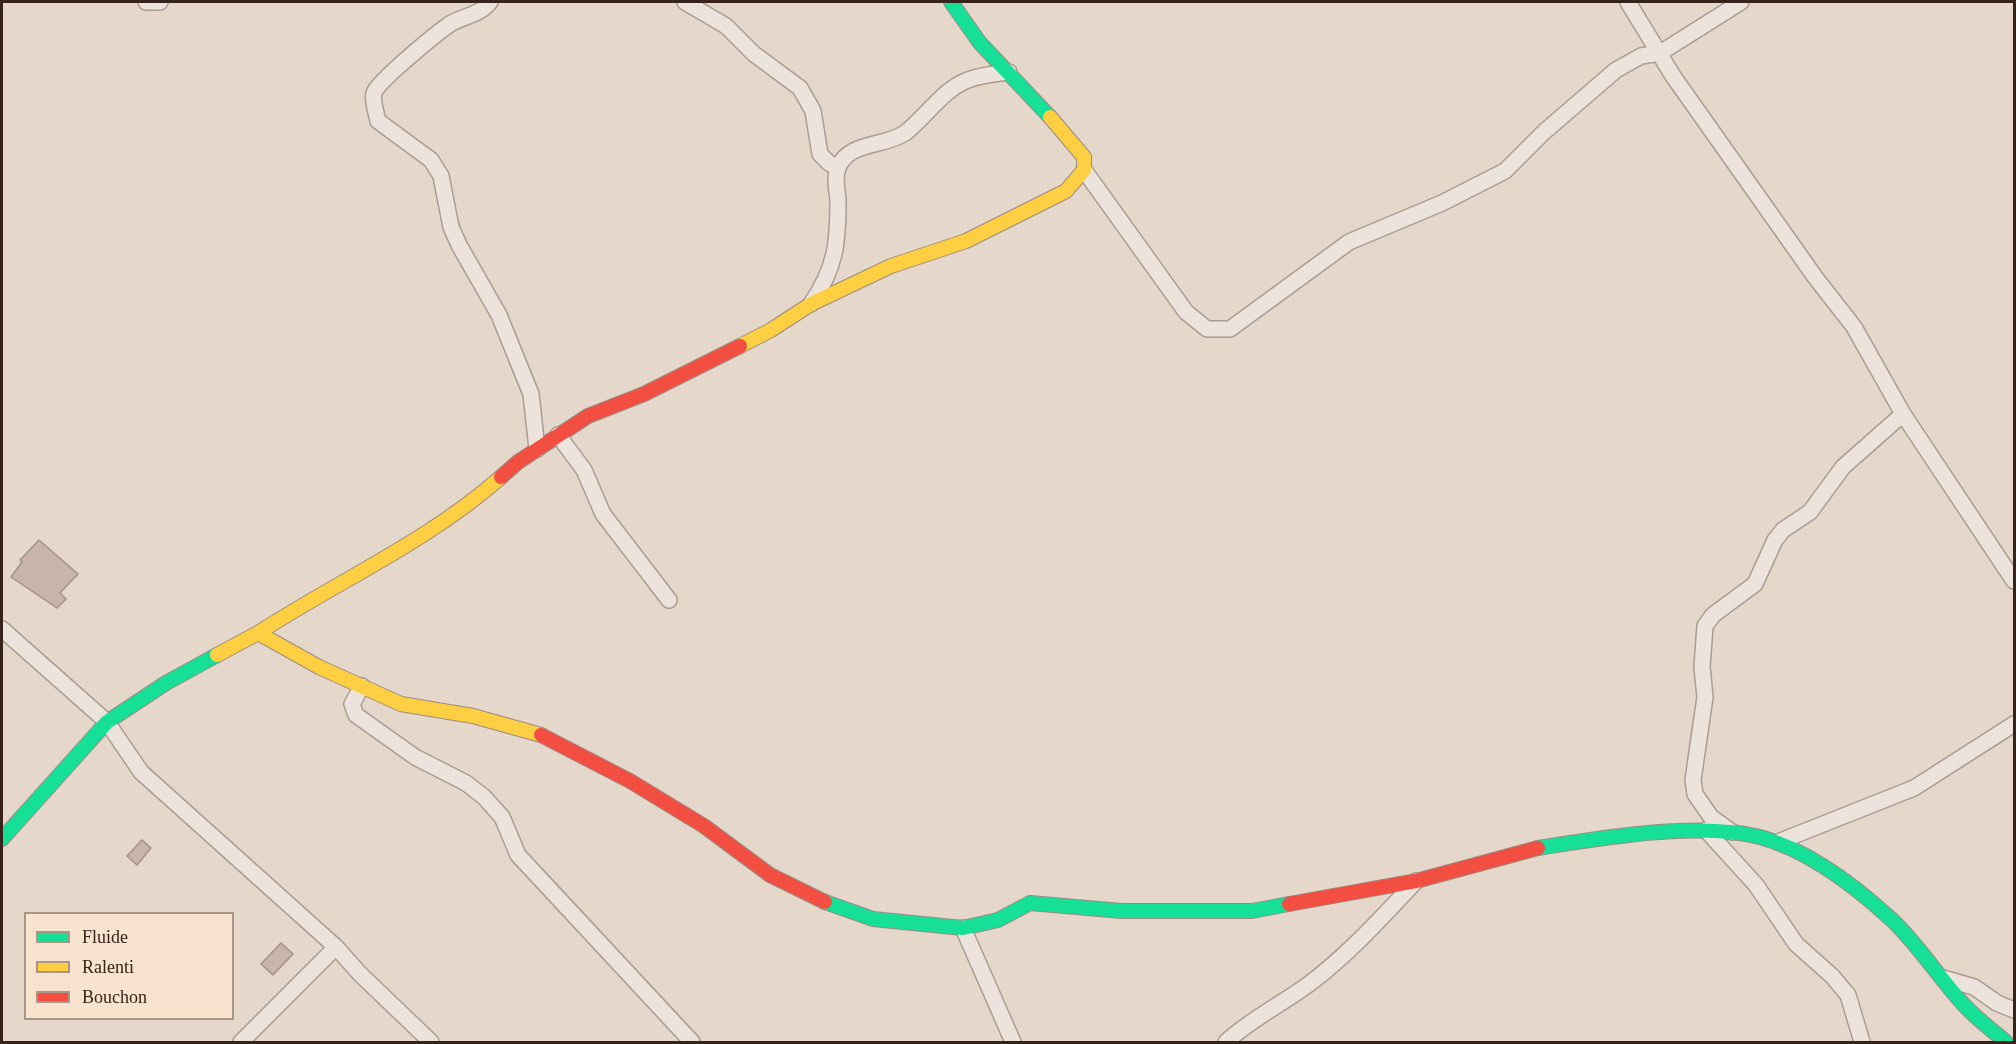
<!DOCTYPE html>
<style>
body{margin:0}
#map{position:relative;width:2016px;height:1044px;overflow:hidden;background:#e5d7c9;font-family:"Times New Roman",serif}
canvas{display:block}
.frame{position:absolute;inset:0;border:3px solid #37231b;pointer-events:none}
.legend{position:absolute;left:24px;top:912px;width:210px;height:108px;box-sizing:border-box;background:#f7e3ce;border:2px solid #aa9686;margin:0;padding:8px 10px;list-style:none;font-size:18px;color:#37231b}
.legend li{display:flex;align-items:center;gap:12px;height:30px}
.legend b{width:30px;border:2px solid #aa9686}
</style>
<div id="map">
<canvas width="2016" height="1044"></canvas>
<div class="frame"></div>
<ul class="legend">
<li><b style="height:8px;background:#16e098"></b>Fluide</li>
<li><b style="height:8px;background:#ffcf43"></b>Ralenti</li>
<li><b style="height:8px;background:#f24e42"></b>Bouchon</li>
</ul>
</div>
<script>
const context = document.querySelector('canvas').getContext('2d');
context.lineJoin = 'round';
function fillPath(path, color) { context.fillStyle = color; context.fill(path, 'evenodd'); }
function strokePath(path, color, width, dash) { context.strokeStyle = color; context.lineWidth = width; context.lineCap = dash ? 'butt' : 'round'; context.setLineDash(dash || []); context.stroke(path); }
const building = new Path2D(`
 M39,540L78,574L60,593L66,599L57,608L11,577L22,562L20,560Z
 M142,840L151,848L137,865L127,856Z
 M281,943L293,954L273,975L261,964Z`);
const street = new Path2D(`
 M146,2H160
 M490,2C480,15 463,16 450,24C437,33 378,81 374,93C372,101 376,112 378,121L431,160L441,176L451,227L459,245L499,315L531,394L537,449
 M685,2L726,26L754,54L800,88L813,111L820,154L829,163L838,168
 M1628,2L1673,76L1815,277L1854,327L1903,414L2014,581
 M1084,170L1186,312L1207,329H1230L1349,242L1442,203L1505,171L1544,132L1616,70L1641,56L1660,53L1741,2
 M811,304C836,267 838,243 838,200C837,190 834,178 838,168C848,141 885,147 905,133C926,117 943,89 968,80C980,75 995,74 1009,72
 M558,435L584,470L603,514L669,600
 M2,629L107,722L141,772L336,947L360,974L431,1042
 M362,686L352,704L356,715L415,757L466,783L484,797L502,817L518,855L692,1042
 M1706,830L1756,885L1796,944L1832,976L1848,995L1862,1042
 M1732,832L1711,817L1695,794L1693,780L1705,697L1702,667L1705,626L1713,615L1755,584L1775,540L1783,530L1810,512L1843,467L1903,414
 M1778,842L1914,788L2014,724
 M963,928L1013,1042
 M1943,978L1974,987L1997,1003L2014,1010
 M241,1042L336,947
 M1226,1042C1251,1019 1282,1004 1309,984C1349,954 1382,917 1416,881`);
const fast = new Path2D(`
 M951,2L980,43L1050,117
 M2,839L107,722L166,683L217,655
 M1538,848C1601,838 1699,821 1760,837C1808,850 1855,886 1891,919C1918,944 1939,978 1965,1006C1977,1019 1992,1030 2006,1042
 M825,902L873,919L963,928L998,920L1030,903L1122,911H1252L1289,904`);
const slow = new Path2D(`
 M740,346L771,330L811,304L891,266L966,241L1066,191L1084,170V157L1050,117
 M258,633C338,581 429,541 501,477
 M217,655L258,633L319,667L401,704L473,716L541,735`);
const jam = new Path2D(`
 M501,477L518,462L588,416L644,394L740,346
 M541,735L630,781L704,826L770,875L825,902
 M1289,904L1416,881L1538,848`);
fillPath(building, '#c8b4aa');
strokePath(building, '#a49289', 1.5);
strokePath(street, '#a99d93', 18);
strokePath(fast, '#998c83', 16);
strokePath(slow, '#998c83', 16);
strokePath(jam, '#998c83', 16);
strokePath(street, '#ece4dc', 15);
strokePath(fast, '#16e098', 14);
strokePath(slow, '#ffcf43', 14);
strokePath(jam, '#f24e42', 14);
</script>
